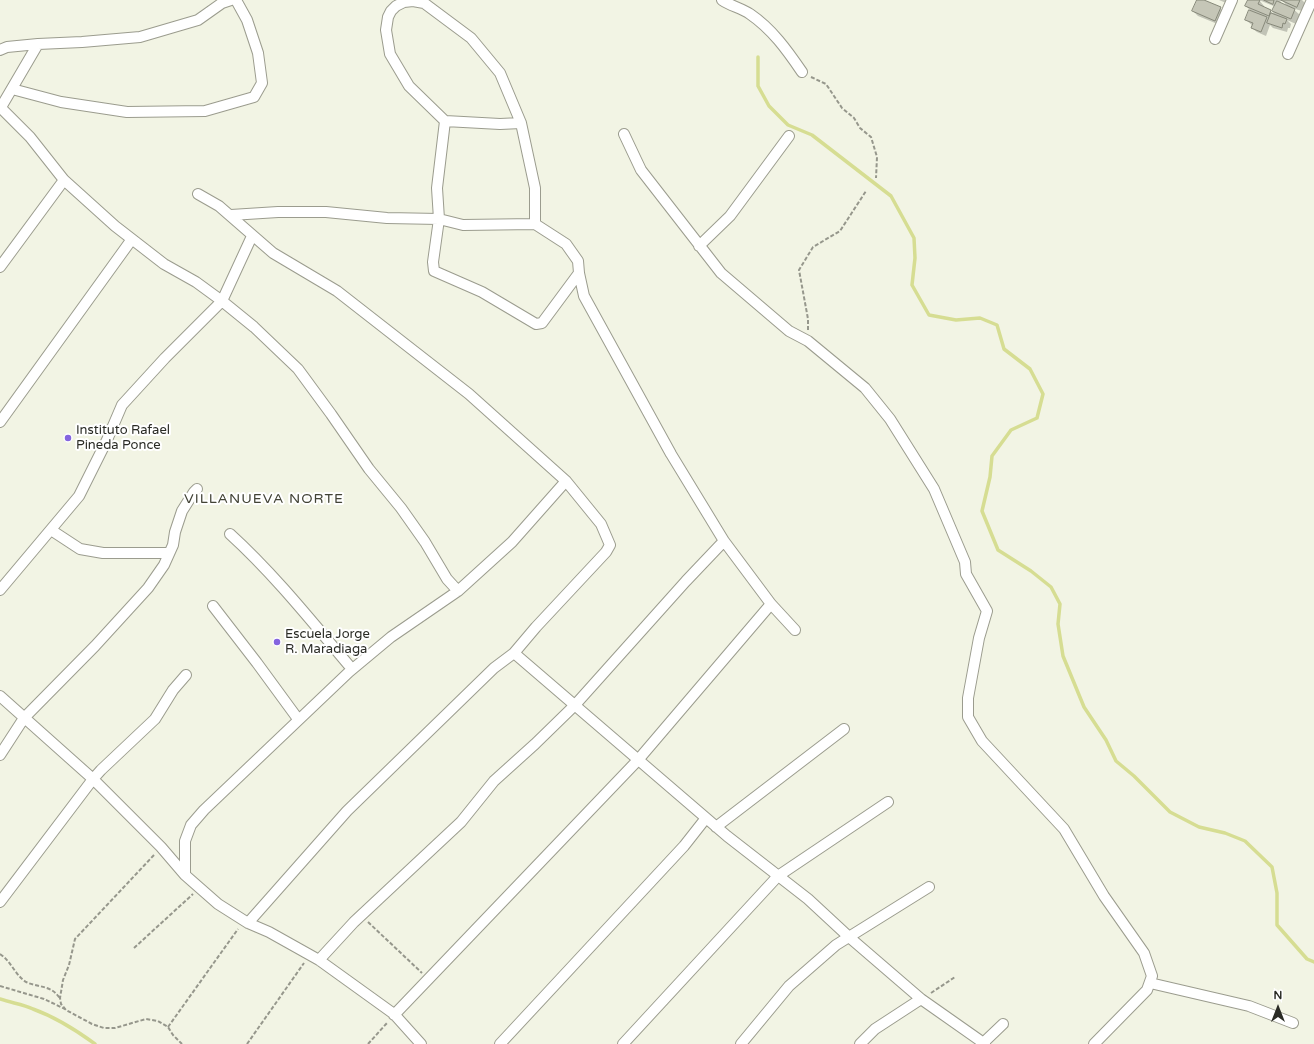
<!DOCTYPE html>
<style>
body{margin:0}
#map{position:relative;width:1314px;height:1044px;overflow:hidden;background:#f2f4e4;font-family:"Varela Round",sans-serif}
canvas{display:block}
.north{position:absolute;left:1258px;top:988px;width:40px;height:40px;-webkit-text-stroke:3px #fff;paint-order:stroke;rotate:0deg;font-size:11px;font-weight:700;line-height:16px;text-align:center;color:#2a2b25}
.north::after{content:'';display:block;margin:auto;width:14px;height:18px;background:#2a2b25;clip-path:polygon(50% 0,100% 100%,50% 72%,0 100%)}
</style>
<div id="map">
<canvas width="1314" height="1044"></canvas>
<div class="north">N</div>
</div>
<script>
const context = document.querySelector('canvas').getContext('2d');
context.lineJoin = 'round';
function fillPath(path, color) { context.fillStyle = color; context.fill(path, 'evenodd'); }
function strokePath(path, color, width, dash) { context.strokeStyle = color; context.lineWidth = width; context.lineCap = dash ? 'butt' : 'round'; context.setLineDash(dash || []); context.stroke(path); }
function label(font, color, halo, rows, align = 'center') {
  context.font = font + ' "Varela Round",sans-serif'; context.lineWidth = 4; context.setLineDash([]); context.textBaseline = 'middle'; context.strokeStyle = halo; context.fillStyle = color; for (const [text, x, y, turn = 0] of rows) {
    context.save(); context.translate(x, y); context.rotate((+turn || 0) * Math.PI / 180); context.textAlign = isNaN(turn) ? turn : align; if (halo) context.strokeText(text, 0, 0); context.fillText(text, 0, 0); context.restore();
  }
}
const shadow = new Path2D(`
 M1198,0H1202L1220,8L1225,13L1220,25L1198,16L1193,11Z
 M1219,0H1233L1231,5Z
 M1249,0H1259L1264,6V8L1273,13L1276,7L1259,0H1281L1280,3L1289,8L1282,0H1302L1305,3L1302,11L1292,8L1300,15L1296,24L1287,20L1291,24L1290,28H1288L1287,32L1273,28L1270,25L1266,36L1257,32L1252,28L1253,26L1246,20L1250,10L1246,6Z`);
const stream = new Path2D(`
 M758,57V86L769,106L788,125L812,135L891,196L914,238L915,258L912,285L929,315L956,320L980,318L997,325L1004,349L1030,369L1043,394L1037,418L1011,430L992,456L990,477L982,511L998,550L1031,571L1051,587L1060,604L1058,624L1063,656L1084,707L1106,740L1116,761L1134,776L1170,812L1199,827L1225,833L1245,841L1272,867L1277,893V925L1307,959L1314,962
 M0,999C11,1003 23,1004 33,1009C55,1017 76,1030 95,1044`);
const building = new Path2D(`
 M1197,0H1204L1221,7L1215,21L1192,11Z
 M1248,0H1260L1258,4L1271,10L1269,16L1245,6Z
 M1264,0H1274L1273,4Z
 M1281,0H1300L1297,7Z
 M1277,1L1295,9L1291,19L1272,11Z
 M1249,10L1267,17L1261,32L1251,28L1253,23L1245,20Z
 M1271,13L1287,19L1285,24L1283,23L1282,28L1267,23Z`);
const path = new Path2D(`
 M811,77L826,84L842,108L854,118L860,128L871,137L877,157L876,178
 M808,330V319L799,270L813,247L840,231L866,191
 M154,855L75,939L69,965L63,980L60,998L61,1004L66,1010L92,1024L104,1028H115L146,1019L158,1021L168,1027L173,1035L182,1044
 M368,922L422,973
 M134,948L193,894
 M0,954C11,961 15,975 26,982C34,986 46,986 53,991C56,993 58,996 60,998
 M0,986L44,999L65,1009
 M931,993L955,977
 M168,1027L238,929
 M247,1044L304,963
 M368,1044L387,1023`);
const minor = new Path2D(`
 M722,0C731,6 741,8 750,14C772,29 787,50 802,72
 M1215,39L1232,0
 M0,50L7,47L38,44L82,42L140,37L198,20L222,3L231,0
 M1288,54L1312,0
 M12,89L61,102L127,112L205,111L254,97L262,83L258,53L247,20L236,0
 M1,108L30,137L64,180L115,226L164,264L196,282L222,301L254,327L298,369L331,414L369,469L401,508L425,542L447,579L458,591
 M0,109L38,44
 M445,121L437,188L439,219L433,262L434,271L482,292L536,324L542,323L579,273
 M521,123L500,124L445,121L409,86L390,54L386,30L388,17L391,11L396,6L404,2L413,1L424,3L471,38L500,73L521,123L535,188V224
 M624,134L641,170L721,273L789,331L808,341L865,388L890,419L934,489L965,562L966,574L987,611L979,638L968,698V717L982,741L1064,829L1104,896L1144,953L1152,976L1147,990L1094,1044
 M198,194L219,206L273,253L337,291L469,394L566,481L601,524L610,545L606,552L536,627L514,653L494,668L347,811L248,923
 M231,215L278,212H326L387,218L439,219L463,225L535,224L566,244L578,261L579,273L584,296L671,454L724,541L771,604L795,630
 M699,246L730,216L789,136
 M0,267L64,180
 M0,422L132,239
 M51,530L80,549L103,553H169
 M230,534C275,575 313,623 352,669
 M0,590L79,496L107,440L122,405L165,358L222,301L252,236
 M213,606L257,663L298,719
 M514,653L727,836L808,899L849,937L921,999L985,1044
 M0,696L93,779L161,847L185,875L218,904L248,923L269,932L319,960L394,1014L421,1044
 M0,755L24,718L95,646L148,588L164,565L173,545L175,532L182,511L194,492L197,489
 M716,827L844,729
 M185,875V841L191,825L204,810L349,672L391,637L458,591L512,542L566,481
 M0,902L93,779L101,770L155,719L173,690L186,675
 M319,960L354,922L461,822L494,781L535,744L575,705L686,581L724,541
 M1150,983L1249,1006L1293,1023
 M394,1015L638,760L771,604
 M500,1044L684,846L706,818
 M623,1044L778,876L888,802
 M741,1044L789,986L836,945L929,887
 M860,1044L875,1029L921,999
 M982,1044L1003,1024`);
const markers = [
 [68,438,4,"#8464df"],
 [277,642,4,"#8464df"]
];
const poiNames = [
 ["Instituto Rafael",76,431],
 ["Pineda Ponce",76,446],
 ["Escuela Jorge",285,635],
 ["R. Maradiaga",285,650]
];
const neighbourhoodNames = [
 ["VILLANUEVA NORTE",264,499]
];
fillPath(shadow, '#0003');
strokePath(stream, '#d6dd92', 3.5);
fillPath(building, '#c5c6b7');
strokePath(building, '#868879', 1);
strokePath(minor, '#9b9c8e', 12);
strokePath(path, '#96978c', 2, [4, 2]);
strokePath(minor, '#fff', 10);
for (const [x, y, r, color] of markers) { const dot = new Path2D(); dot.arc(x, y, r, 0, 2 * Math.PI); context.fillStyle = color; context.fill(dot); strokePath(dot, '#fff', 1.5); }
label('13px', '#2a2b25', '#fff', poiNames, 'left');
context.letterSpacing = '1px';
label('14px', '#424336', '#fff', neighbourhoodNames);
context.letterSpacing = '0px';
</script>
